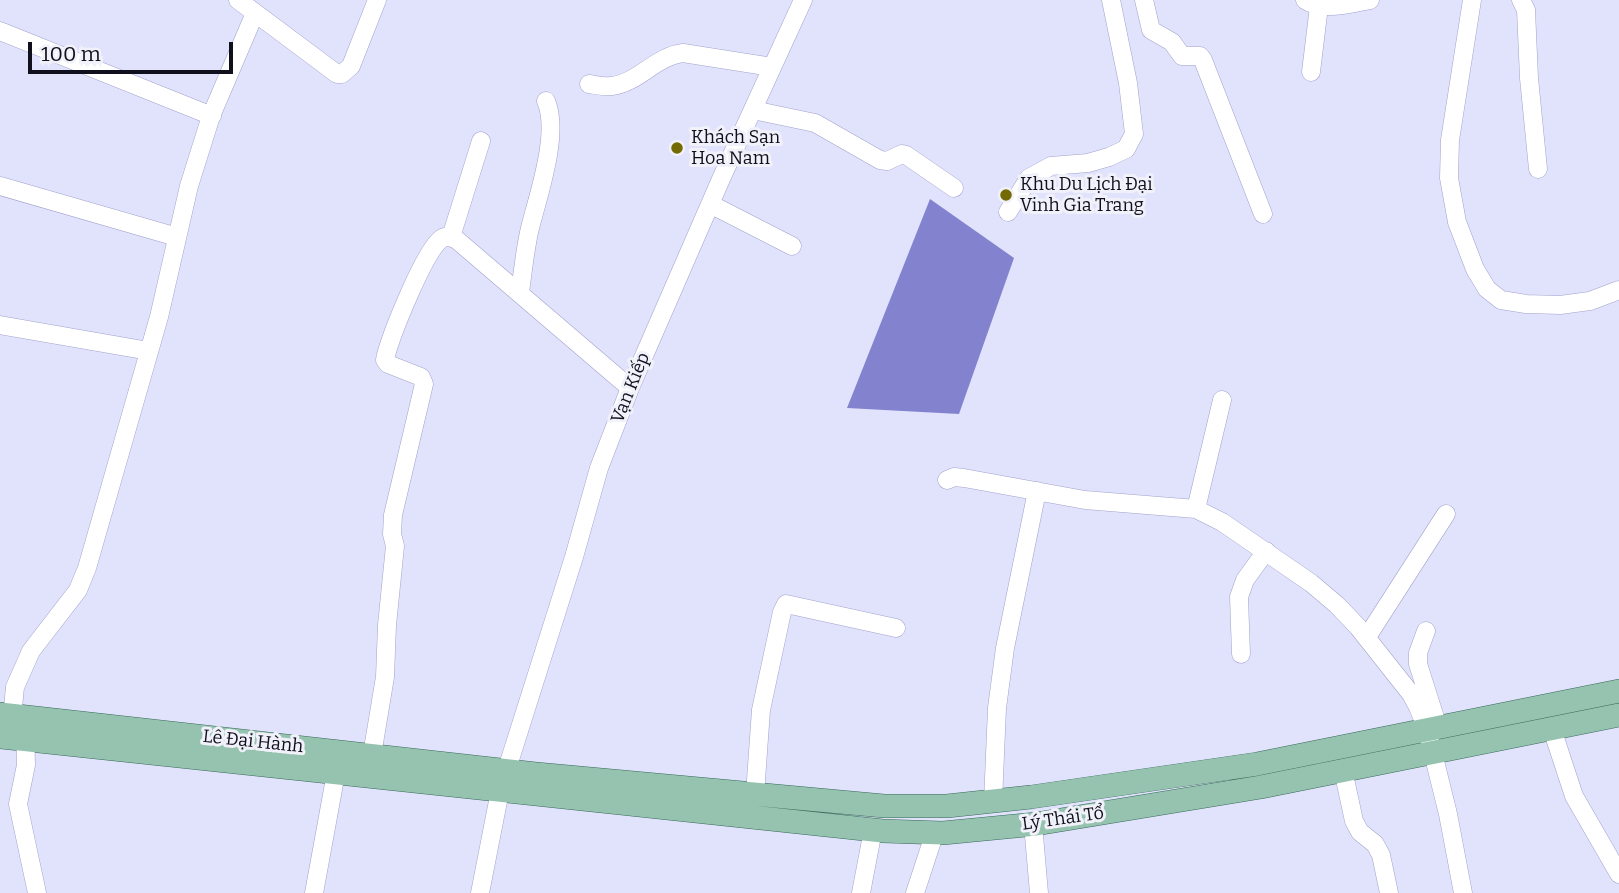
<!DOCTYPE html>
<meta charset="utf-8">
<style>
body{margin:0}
#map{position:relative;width:1619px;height:893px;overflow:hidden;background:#e1e3fd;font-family:Bitter,serif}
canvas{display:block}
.scale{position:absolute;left:28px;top:42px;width:205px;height:32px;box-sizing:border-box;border:4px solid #0f0f1d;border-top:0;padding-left:9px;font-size:21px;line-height:24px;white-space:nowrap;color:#0f0f1d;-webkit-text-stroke:5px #f1f1fa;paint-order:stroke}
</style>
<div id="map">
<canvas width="1619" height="893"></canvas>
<div class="scale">100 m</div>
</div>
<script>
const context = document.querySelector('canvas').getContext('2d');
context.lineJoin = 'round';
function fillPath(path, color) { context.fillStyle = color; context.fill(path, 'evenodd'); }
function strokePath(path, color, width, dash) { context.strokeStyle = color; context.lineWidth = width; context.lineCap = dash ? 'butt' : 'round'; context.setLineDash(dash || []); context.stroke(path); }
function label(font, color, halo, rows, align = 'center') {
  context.font = font + ' Bitter,serif'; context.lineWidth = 6; context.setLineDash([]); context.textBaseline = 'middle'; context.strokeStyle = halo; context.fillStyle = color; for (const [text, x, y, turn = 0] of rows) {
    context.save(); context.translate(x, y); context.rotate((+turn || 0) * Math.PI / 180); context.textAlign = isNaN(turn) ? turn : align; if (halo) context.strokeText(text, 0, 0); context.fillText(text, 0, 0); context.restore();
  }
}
const water = new Path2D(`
 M930,199L1014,258L959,414L847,408Z`);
const minor = new Path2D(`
 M238,0L337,74H342L351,66L377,0
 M1144,0L1151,30L1172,42L1182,56H1200L1203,60L1263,214
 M1305,0C1323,12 1351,3 1370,0
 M1472,0L1450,140L1449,178L1457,222L1475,269L1487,289L1501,300L1526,304L1560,305L1590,301L1619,290
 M1521,0L1526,10L1529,78L1538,169
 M0,31L212,116
 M1311,72L1319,6
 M589,84C596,85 604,87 612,86C638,83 656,56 683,53L772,67
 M753,110L815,123L880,160L887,161L902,154L906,155L954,188
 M0,186L177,237
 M710,204L792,246
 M1008,212L1029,178L1051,166L1088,163L1109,157L1126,149L1134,134L1128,83L1111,0
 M451,237L481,141
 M520,292C523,271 525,249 530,228C538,196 560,133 546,101
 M0,325L149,351
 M947,480L954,477L964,478L1085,500L1196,509L1222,522L1311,583L1337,605L1358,627L1411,694L1418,707L1427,729L1448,814L1463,893
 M1196,509L1222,400
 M1426,631L1418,653V664L1438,727
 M1367,637L1446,514
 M1241,654L1239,597L1245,580L1266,551
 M25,727L26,765L18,804L37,893
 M11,728L15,687L31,651L78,590L87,568L159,317L189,186L211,116L255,13
 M1552,729L1574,796L1619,874
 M372,755L385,677L387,625L395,546L392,534L393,515L424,384L421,377L388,364L385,360L386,355C392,333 424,252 441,239C446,235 451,237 457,240L630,388
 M1343,770L1354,821L1360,832L1375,844L1381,855L1389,893
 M755,794L761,710L782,612L786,604L896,628
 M993,802L997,708L1005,648L1037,491
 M1033,824L1039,893
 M314,893L336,773
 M480,893L500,791L574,557L599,468L630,388L721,179L803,0
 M861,893L873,830
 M915,893L935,832`);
const major = new Path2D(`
 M0,714L536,774L884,806H947L1031,797L1257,764L1619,691
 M0,737L883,831L943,833L1036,824L1261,787L1619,715`);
const markers = [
 [677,148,7,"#736a03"],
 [1006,195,7,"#736a03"]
];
const poiNames = [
 ["Khách Sạn",691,138],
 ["Hoa Nam",691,159],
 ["Khu Du Lịch Đại",1020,185],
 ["Vinh Gia Trang",1020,206]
];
const streetNames = [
 ["Vạn Kiếp",631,388,-68],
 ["Lê Đại Hành",253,742,6],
 ["Lý Thái Tổ",1063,819,-8]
];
fillPath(water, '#8382cf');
strokePath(minor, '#a1a2cb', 19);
strokePath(major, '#396a59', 24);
strokePath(minor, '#fff', 18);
strokePath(major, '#95c3af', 23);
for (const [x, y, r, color] of markers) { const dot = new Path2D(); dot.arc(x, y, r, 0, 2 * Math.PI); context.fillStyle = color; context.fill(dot); strokePath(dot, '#f1f1fa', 2.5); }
label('18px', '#0f0f1d', '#f1f1fa', poiNames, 'left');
label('18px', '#0f0f1d', '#f1f1fa', streetNames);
</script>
